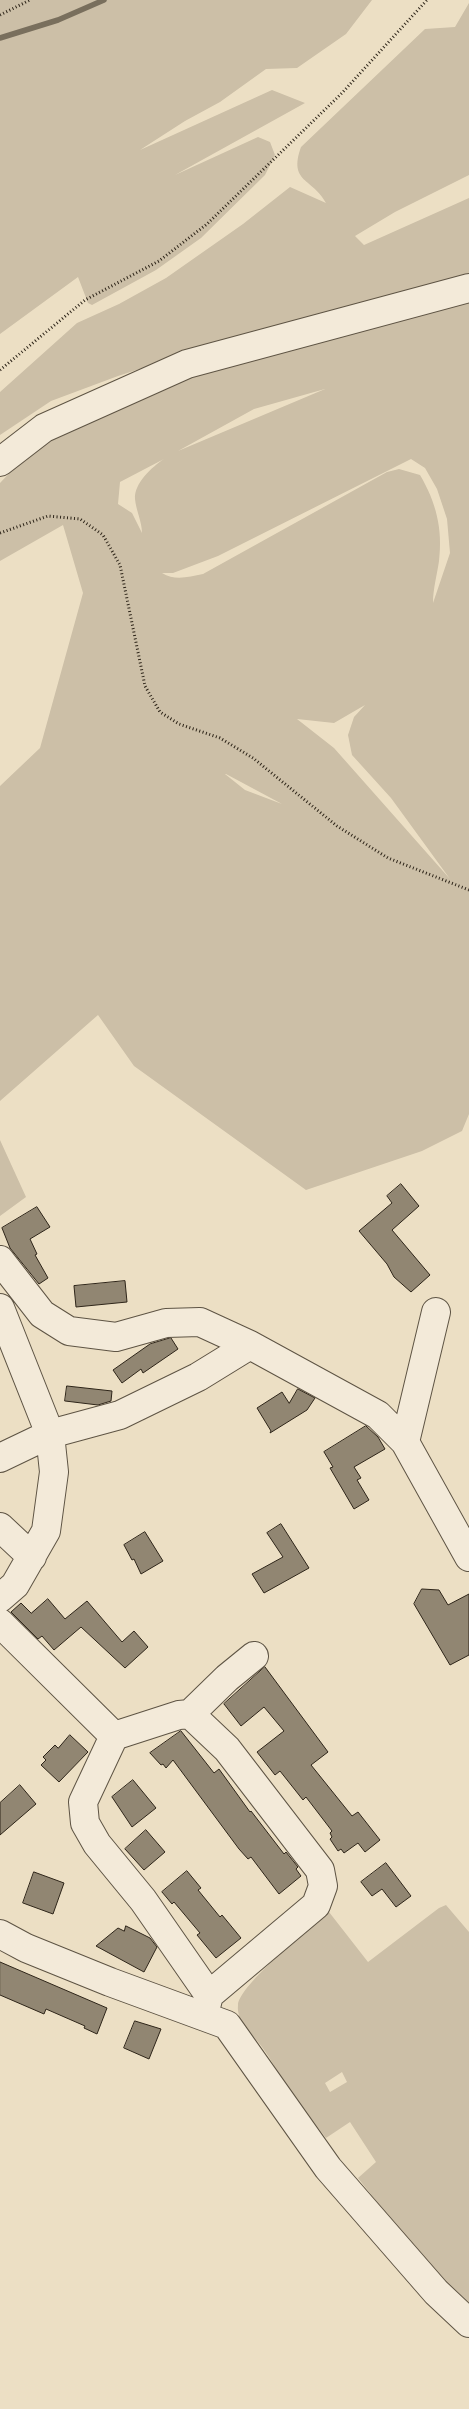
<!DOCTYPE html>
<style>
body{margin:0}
canvas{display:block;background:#ecdfc4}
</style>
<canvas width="469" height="2409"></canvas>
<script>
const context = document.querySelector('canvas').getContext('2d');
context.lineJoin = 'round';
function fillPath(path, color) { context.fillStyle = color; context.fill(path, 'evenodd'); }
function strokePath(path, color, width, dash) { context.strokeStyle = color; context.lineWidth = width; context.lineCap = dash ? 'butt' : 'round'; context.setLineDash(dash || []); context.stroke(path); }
const green = new Path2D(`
 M0,0H372L346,34L297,68L266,69L220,102L185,121L140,150L272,90L305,103L175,175L258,137L270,142L275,155L265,175L201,238L156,270L92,305L88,303L78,277L0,334Z
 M469,3V175L395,212L355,236L364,245L469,198V279L198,350L118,376L51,401L0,435V392L77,323L119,304L166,278L243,224L290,187L326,203C313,178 288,183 301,147L425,29L455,27Z
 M469,295V1114L462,1131L422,1151L306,1190L134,1066L98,1015L0,1101V786L40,748L83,593L63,525L0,561V483L38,443L205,368ZM325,389L178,451L254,409ZM164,459C152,467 134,483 135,499C136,510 142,522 142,533L132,513L118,504L120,482ZM411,459L425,468L437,489L447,519L450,553L433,603C433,589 437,575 439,561C443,529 436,502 420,475L399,469L387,472L203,574C188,577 175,581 162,573H173L218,556ZM365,705L354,717L348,735L352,755L391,798L450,879L334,748L297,719L334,723ZM225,774H226L282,804L245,790Z
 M0,1140L26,1197L0,1216Z
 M446,1905L469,1932V2307C427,2269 393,2222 358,2178L376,2162L350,2122L326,2138C313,2121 299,2104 286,2086C278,2073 271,2059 262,2047C253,2034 236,2022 238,2005C239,1985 311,1927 329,1912L368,1962L439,1908ZM342,2072L347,2082L330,2092L325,2083Z`);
const stream = new Path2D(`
 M0,38L58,20L104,0`);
const building = new Path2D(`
 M401,1184L419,1206L392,1230L430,1275L411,1292L394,1277L387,1264L359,1231L392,1203L387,1196Z
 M37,1207L50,1227L30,1239L37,1254L35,1255L48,1278L39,1284L10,1248L2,1228Z
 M125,1281L127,1302L76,1307L74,1286Z
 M171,1338L178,1349L143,1373L141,1369L122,1383L113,1370L150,1344Z
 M67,1386L112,1391L111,1401L98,1405L65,1401Z
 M298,1389L315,1398L307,1410L270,1433L271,1431L257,1408L282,1392L289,1403Z
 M366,1426L378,1437L385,1449L354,1467L361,1478L357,1480L369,1500L354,1509L330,1468L333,1467L324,1452Z
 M281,1524L309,1568L264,1593L252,1574L283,1557L267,1533Z
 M145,1532L163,1561L141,1574L134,1559L132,1560L124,1545Z
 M422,1589L439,1590L448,1605L469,1594V1655L450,1665L414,1604Z
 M48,1599L65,1619L87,1601L122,1642L134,1631L148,1647L125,1668L81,1627L54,1650L42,1636L38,1639L11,1612L21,1603L31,1613Z
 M265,1667L328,1752L311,1765L352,1816L358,1812L380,1840L365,1852L358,1843L344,1853L341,1849L338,1851L330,1839L332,1837L330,1833L332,1831L306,1797L303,1800L280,1771L275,1775L257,1752L284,1731L264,1707L241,1726L224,1704Z
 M181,1731L214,1773L219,1769L250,1812L251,1811L284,1854L286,1852L298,1867L296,1869L301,1876L279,1894L251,1857L248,1859L239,1849L173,1760L166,1768L163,1764L161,1765L150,1753Z
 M70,1735L88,1752L59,1782L41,1765L46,1760L43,1757L55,1745L58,1748Z
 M133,1780L156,1808L132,1827L112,1797Z
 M20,1785L36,1804L0,1835V1803Z
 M146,1830L165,1852L144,1870L125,1849Z
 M386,1863L411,1896L396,1907L382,1889L372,1896L361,1882Z
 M187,1871L201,1888L198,1890L220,1917L222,1915L241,1938L216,1958L197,1935L200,1933L174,1902L172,1904L162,1892Z
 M34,1872L64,1883L53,1914L23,1903Z
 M126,1926L150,1938L157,1947L144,1972L96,1946L118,1928L124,1931Z
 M0,1962L107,2008L97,2034L84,2028L85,2026L46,2009L44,2014L0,1995Z
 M135,2021L161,2029L149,2059L124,2048Z`);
const path = new Path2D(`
 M0,15L30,0
 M0,370L85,300L159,261L207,224L342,93L427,0
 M0,533L48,516L80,519L103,535L120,565L145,686L160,712L179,724L220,738L253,758L337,826L388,858L469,890`);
const minor = new Path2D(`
 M0,462L44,428L187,364L469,288
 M0,1260L42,1314L69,1331L116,1337L166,1323L200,1322L250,1345L378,1415L405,1442L469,1557
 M0,1308L50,1434L54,1472L46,1531L15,1585L0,1598
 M405,1442L436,1312
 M0,1458L50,1434L120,1415L198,1377L250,1345
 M0,1527L32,1557
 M0,1623L114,1736
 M190,1714L227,1678L254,1656
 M0,1934L26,1948L110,1982L227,2025L328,2168L436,2292L469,2323
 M204,2015L209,1995L316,1905L323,1886L320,1870L227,1749L190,1714L179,1715L114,1736L83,1802L85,1823L97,1844L143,1900L209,1995`);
fillPath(green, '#ccbfa7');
strokePath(stream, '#796f5d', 5.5);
fillPath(building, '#918672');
strokePath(building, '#2e2519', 1);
strokePath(minor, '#5e5444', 30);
strokePath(path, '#2e2519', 3, [1, 2.5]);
strokePath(minor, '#f3ead9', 28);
</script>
